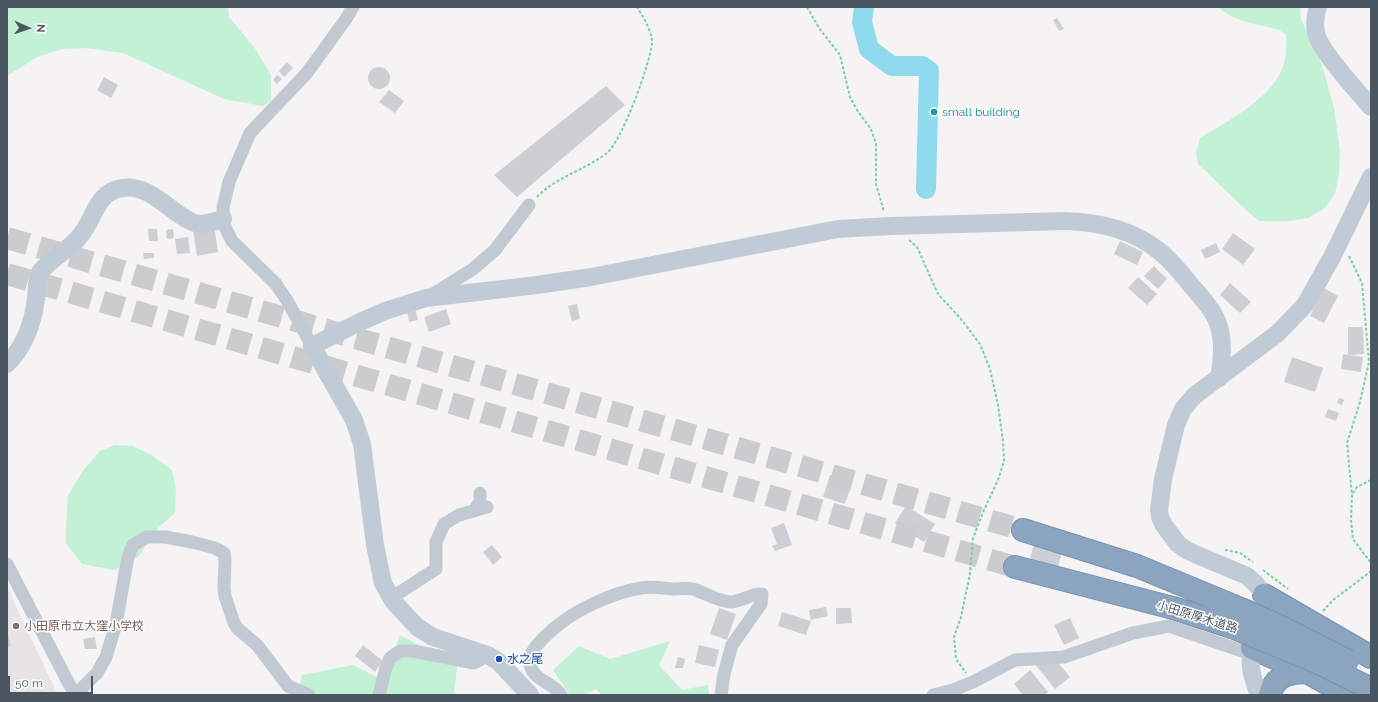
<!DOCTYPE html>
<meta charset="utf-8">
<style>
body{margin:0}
#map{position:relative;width:1378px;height:702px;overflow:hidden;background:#f5f3f3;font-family:Raleway,sans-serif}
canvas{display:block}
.frame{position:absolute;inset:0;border:8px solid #4a5661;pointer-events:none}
.north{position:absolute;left:8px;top:8px;width:40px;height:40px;-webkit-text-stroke:3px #fff;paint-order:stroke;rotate:92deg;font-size:11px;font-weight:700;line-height:16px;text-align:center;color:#4a5661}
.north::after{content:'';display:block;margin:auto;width:14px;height:18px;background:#4a5661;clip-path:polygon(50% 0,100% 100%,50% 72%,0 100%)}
.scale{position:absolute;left:8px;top:676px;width:85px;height:18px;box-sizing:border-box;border:2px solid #4a5661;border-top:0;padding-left:5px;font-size:12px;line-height:14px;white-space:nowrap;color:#4a5661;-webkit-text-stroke:3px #fff;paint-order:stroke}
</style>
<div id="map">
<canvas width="1378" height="702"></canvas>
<div class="frame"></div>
<div class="north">N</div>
<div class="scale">50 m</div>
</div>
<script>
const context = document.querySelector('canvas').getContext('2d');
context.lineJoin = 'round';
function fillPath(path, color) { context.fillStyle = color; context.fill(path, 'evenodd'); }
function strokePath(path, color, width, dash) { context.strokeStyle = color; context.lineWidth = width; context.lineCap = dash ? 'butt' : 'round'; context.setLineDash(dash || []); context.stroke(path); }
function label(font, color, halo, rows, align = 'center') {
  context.font = font + ' Raleway,"Noto Sans JP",sans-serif'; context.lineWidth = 3; context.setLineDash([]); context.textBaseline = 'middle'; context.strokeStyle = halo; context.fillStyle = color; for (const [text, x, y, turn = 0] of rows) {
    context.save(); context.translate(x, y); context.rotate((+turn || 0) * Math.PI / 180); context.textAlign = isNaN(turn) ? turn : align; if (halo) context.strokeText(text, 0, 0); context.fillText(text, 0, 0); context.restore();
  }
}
const education = new Path2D(`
 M7,587L51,681L58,695H7Z`);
const green = new Path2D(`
 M7,7H228L229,17L254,47L271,75V101L263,106L224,99L123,53L86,48L62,49L37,57L7,76Z
 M1218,7H1300L1301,19L1322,65L1334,108L1340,151L1339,173L1335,194L1325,208L1308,218L1290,221H1259L1245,209L1198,164L1196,154L1200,138C1228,121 1269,100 1282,69C1287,58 1286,46 1286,35C1278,27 1266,27 1254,24C1242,21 1227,16 1218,7Z
 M115,445L133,446L153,456L172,470L176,491L175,513L159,527L138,557L114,570L82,564L66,543V524L68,496L82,472L100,451Z
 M400,635L427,649L458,657L454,695H298L302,675L353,665L383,680Z
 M670,641L659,665L682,690L708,685L709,695H601L596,689L583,695H570L553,670L579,646L610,659Z`);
const river = new Path2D(`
 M864,7L862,22L869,49L892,66H922L929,71L926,189`);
const building = new Path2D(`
 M1057,18L1064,29L1059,31L1053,20Z
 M287,62L293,68L284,77L279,71Z
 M368 78a11 11 0 1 1 22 0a11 11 0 1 1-22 0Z
 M277,75L282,79L277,84L273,80Z
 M104,77L118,85L111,98L97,90Z
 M606,86L625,105L517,197L494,175Z
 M389,90L404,101L395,113L379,102Z
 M932,107H937L936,118L931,117Z
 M214,226L218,252L197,256L193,230Z
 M148,229H157L158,241H149Z
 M173,229L174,238L167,239L166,230Z
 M1233,233L1255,249L1243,265L1222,249Z
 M188,237L190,253L177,254L175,239Z
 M1120,241L1143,252L1137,265L1114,254Z
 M1216,243L1220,252L1205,259L1201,250Z
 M143,253H154V258L144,259Z
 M1154,266L1167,279L1158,289L1144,276Z
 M1138,277L1157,294L1147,305L1128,288Z
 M1230,283L1251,302L1240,313L1220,295Z
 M1324,288L1338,296L1324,323L1310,316Z
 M577,304L580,319L572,321L568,306Z
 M414,305L418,320L409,322L406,307Z
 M446,309L451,324L429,332L424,317Z
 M1348,327H1363L1364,354L1349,355L1363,357L1361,372L1341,369L1343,354L1348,355Z
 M1292,357L1323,368L1315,392L1284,382Z
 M1339,398L1344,400L1342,405L1337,403Z
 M1328,409L1339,413L1336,421L1325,417Z
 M830,475L852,483L845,504L823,497Z
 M906,506L935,524L924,542L895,523Z
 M784,523L792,545L775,551L772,546L777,544L771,528Z
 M1034,543L1062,551L1058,567L1030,559Z
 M492,545L502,557L493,565L483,552Z
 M826,607L828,616L811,620L809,610Z
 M719,608L736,614L727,640L710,634Z
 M836,608H851L852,623L836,624Z
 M782,612L811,621L806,635L778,626Z
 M1070,618L1079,638L1064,645L1054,625Z
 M7,630L11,646L7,648Z
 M95,637L97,649H85L83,639Z
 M363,645L383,661L375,672L355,656Z
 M699,645L719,650L715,667L695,663Z
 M678,657L685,659L683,668H675Z
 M1034,663L1059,664L1070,677L1055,689Z
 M1030,670L1048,692L1044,695H1023L1014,684Z`);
const highwayTunnel = new Path2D(`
 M7,238L1023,530
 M7,274L1015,567`);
const path = new Path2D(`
 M807,7L819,28L840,55L850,97L857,110L871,129L876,144V184L884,212
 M537,197C556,177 585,170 607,153C622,141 650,64 652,43C652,30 643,17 637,7
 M909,240L917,247L938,294L961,319L980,344L990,369L998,405L1003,441L1004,461L998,480L984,510L973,538L970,574L961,617L954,637L956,659L966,673
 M1349,256L1362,283L1369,362L1360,402L1347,443L1352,495
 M1371,480L1357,487L1352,495L1351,520L1353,539L1371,563
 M1225,550L1240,553L1253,562
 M1263,570L1288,589
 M1323,611L1332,601L1371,571`);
const street = new Path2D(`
 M430,296L473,269L495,250L529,205
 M312,346L288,302L276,284L232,241L225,227L223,208L229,182L250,133L306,74L346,19L353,7
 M474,511L480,501V493
 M7,564L69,684L76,695
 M391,598L436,569V542L444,524L459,515L487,507
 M76,694L97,673L106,657L116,624L128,557L133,545L147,537H165L192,542L215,548L224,553L225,560L224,588L225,596L234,623L237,628L257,645L288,686L309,695
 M379,695L385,671L390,658L400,651H413L474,663L488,655
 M561,695C553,682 533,681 530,664C528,652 541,640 550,632C572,611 611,593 641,588C651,586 662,588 672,589C678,589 687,588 693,589C705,593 717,601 730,602C742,602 751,593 762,594L761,604L732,645L724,674L721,695
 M933,695L953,690L973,682L1015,660L1064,657L1133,633L1169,626L1251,654`);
const secondary = new Path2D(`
 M1318,7C1316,14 1314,24 1316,32C1318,49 1358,92 1371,107
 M7,364C24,347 33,323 36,299C37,291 36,280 40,272C41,270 44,268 46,266C57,255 71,248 80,236C95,218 96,192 122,188C146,184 164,205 183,217C188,220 194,224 200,224C207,224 216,221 223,219
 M1262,608L1264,595L1256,584L1247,576L1188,551L1178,544L1163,524L1160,517L1159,510L1163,479L1176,425L1183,409L1194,396L1278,333L1305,305L1332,257L1371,177
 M1256,635C1248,661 1249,670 1259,695
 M530,695L499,662L488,655L433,637L417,627L393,601L383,583L375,545L362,444L354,420L312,346L360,322L385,311L426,298L537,285L591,277L838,229L891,226L1065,221C1099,222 1132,229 1159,251C1171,260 1181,273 1190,284C1198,293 1207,303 1213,313C1225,332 1223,357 1219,378`);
const highway = new Path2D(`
 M1023,530L1137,566L1241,609
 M1015,567L1173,608L1232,627
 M1264,595L1371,657
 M1252,648L1307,672L1348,695
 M1270,695C1274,676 1289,672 1307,672`);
const highwayBridge = new Path2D(`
 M1241,609L1281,627L1348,661
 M1232,627L1319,663L1371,689`);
const markers = [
 [934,112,4,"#0f9aa8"],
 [16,626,4,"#8d6e63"],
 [499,659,4,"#1a4fb4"]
];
const cultureNames = [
 ["small building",942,112]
];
const streetNames = [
 ["小田原厚木道路",1197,617,17]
];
const educationNames = [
 ["小田原市立大窪小学校",24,626]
];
const transitNames = [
 ["水之尾",507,659]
];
fillPath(education, '#e6e4e5');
fillPath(green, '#c3f1d5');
strokePath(river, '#90daee', 20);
fillPath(building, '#cdcfd5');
strokePath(highwayTunnel, '#caccce', 22, [22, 11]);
strokePath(highway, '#7690ad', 24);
strokePath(path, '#7ad0a6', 2, [3, 2]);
strokePath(street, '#c1cad2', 13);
strokePath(secondary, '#c1cbd6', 18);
strokePath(highway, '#8ba5c1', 22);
strokePath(highwayBridge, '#7690ad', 24, []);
strokePath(highwayBridge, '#8ba5c1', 22);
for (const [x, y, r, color] of markers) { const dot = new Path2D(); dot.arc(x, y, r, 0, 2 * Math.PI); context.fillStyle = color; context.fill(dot); strokePath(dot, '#fff', 1.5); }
label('12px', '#0d838f', '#fff', cultureNames, 'left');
label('12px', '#4a5661', '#fff', streetNames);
label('12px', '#785e54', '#fff', educationNames, 'left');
label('12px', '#164399', '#fff', transitNames, 'left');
</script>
